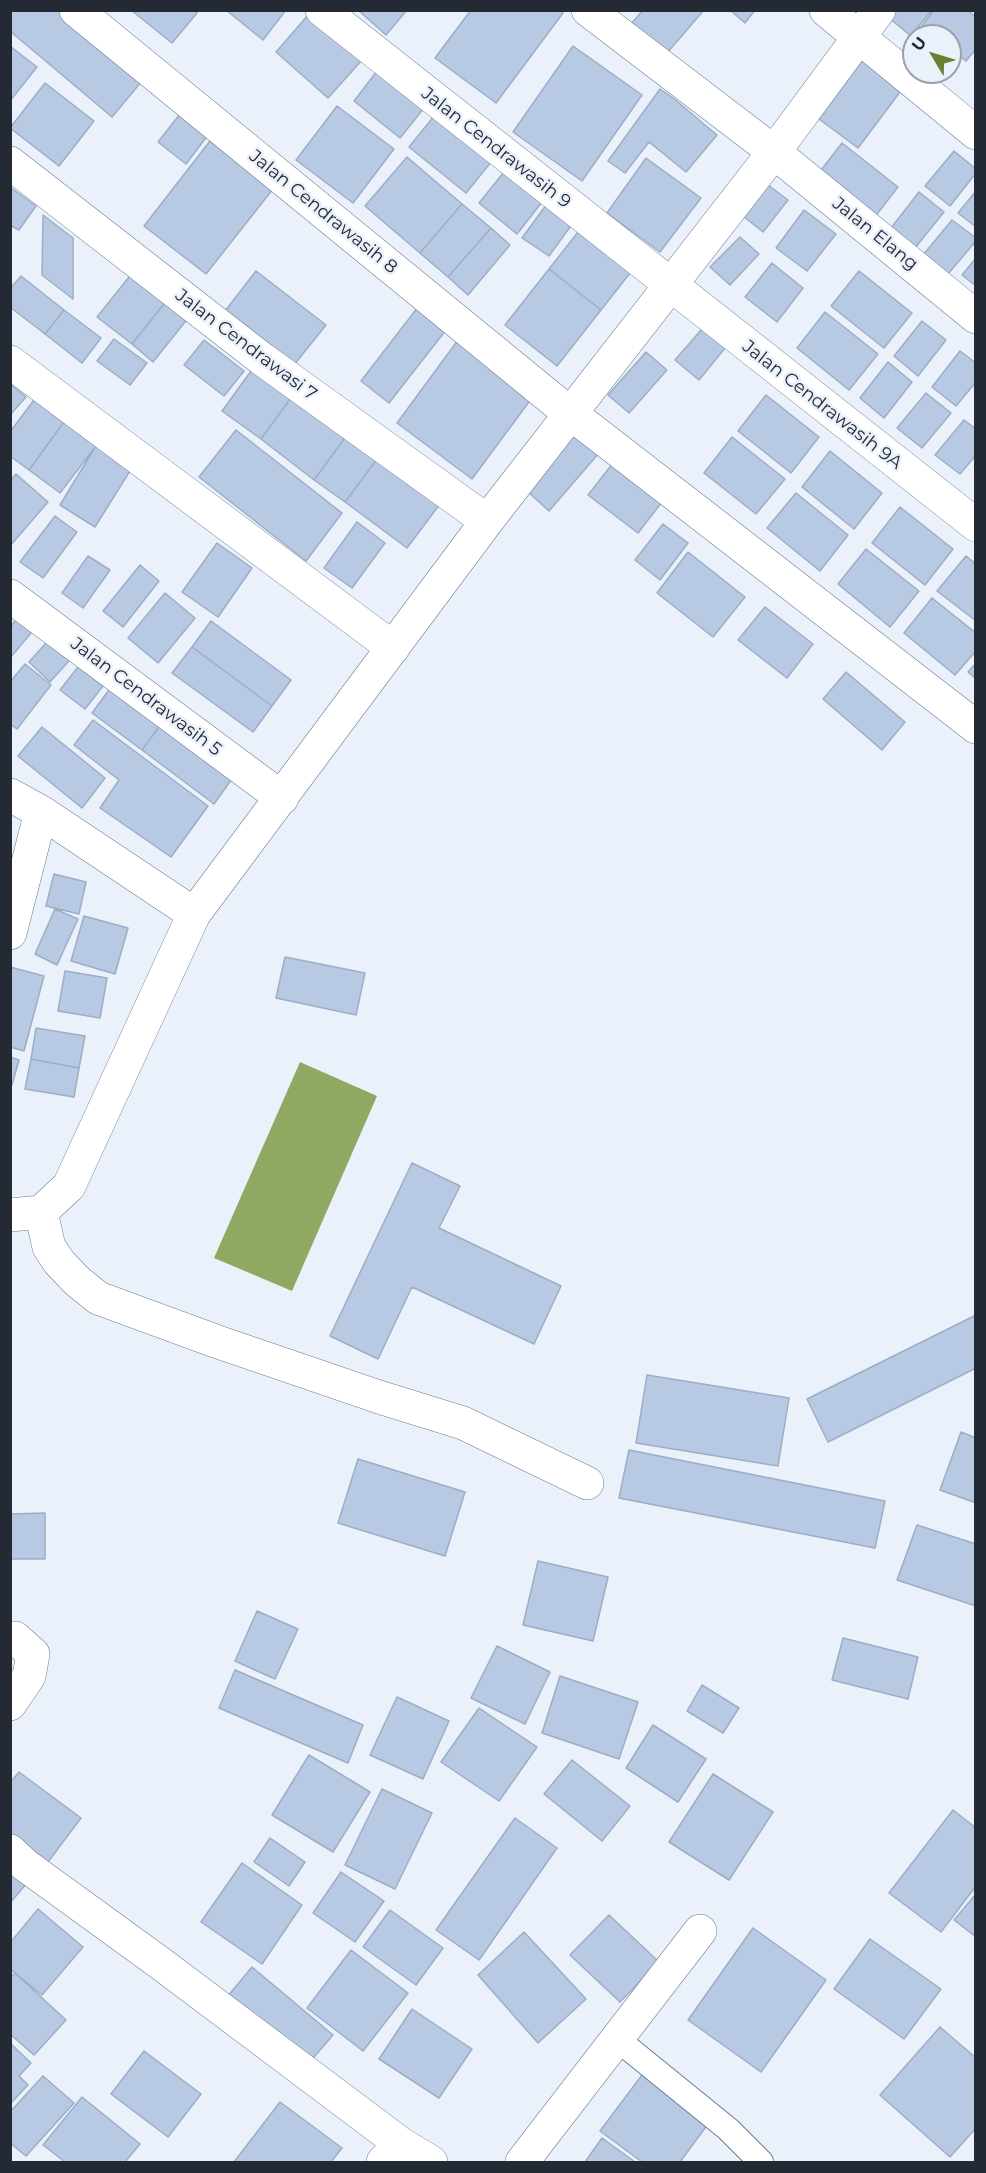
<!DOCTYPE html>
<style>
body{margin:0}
#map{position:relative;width:986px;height:2173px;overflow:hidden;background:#eaf1fb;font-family:Montserrat,sans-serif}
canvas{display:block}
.frame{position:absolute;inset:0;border:12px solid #232a33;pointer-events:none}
.north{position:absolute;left:902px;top:24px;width:60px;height:60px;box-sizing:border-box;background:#eaf1fb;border:2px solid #9aa1ab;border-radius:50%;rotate:308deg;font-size:16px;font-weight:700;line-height:24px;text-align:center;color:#232a33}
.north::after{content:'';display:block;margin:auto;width:21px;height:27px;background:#688134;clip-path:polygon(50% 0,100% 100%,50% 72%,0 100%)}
</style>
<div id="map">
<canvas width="986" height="2173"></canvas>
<div class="frame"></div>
<div class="north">U</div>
</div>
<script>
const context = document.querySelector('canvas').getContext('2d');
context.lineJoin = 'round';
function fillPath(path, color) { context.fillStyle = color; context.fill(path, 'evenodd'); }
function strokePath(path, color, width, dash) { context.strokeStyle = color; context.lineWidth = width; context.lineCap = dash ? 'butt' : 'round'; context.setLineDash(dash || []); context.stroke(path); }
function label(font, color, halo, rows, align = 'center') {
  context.font = font + ' Montserrat,sans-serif'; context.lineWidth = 5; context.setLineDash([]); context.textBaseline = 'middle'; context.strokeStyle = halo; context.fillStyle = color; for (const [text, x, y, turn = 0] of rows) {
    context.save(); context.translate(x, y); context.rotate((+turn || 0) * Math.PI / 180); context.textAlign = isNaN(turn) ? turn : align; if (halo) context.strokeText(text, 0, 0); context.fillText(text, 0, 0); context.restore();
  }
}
const water = new Path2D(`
 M300,1062L377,1096L292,1291L214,1258Z`);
const building = new Path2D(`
 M10,10H58L142,81L112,117L10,31Z
 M131,10H194L197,13L172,43Z
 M226,10H286L263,40Z
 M358,10H407L386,35Z
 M471,10H559L563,13L496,103L435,58Z
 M643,10H704L667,53L632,23Z
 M730,10H755L745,23Z
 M895,10H932L911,36L889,18Z
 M934,10H967L976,17V49L966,61L950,48V36H934L922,26Z
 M309,14L362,60L328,98L276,52Z
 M10,46L37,67L10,101Z
 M573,46L642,95L582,181L513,132Z
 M867,54L906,84L858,148L819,119Z
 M381,66L428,103L400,138L354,101Z
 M45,83L94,121L59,166L10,128Z
 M660,89L673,98L717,135L686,172L649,142L625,173L608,161Z
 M337,106L394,149L353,203L296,160Z
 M439,110L496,156L466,193L409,147Z
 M180,114L208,135L186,164L158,142Z
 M210,141L273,189L206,274L144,226Z
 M842,143L898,187L874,218L818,174Z
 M954,151L976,169V173L950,206L925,186Z
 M407,157L462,204L420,253L365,206Z
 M646,158L701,198L660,252L607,213Z
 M504,172L542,202L517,234L479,203Z
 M764,182L788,200L763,232L739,213Z
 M10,187L36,206L19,230L10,225Z
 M976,191V227L958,213Z
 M919,192L944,212L915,248L891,228Z
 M552,197L578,216L549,256L522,238Z
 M462,204L491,228L448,277L420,253Z
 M804,210L836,234L807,271L776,248Z
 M43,215L73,238V299L42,275Z
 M952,220L976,238V241L948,274L923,255Z
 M582,227L634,268L601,310L549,269Z
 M491,228L510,245L468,295L448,277Z
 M740,237L759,254L730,285L710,267Z
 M976,258V286L962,275Z
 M772,263L803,288L777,322L745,297Z
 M137,267L171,295L132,344L97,317Z
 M549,269L601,310L557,366L505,325Z
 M256,271L326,325L294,365L225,311Z
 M859,271L912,313L884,348L831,306Z
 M21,276L64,310L45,334L10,307V289Z
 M171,295L193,312L153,362L132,344Z
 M418,307L446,330L389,403L361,381Z
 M64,310L101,338L82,363L45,334Z
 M825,312L878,354L849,390L797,348Z
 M922,321L946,340L918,376L894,356Z
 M708,322L730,342L699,380L675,360Z
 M461,336L537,391L472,479L397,423Z
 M114,339L147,363L130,385L97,361Z
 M204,340L244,371L224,396L184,365Z
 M960,351L976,363V382L956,406L932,387Z
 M646,352L667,370L629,413L608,395Z
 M888,362L912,382L884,418L860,398Z
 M254,367L293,395L261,439L222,411Z
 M10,384L26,397L10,415Z
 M926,393L951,413L922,448L897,428Z
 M293,395L347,435L314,480L261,439Z
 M766,395L819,437L791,473L738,431Z
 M34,400L64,422L29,470L10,456V432Z
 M964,420L976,429V455L960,474L935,455Z
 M64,422L96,446L60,493L29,470Z
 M236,430L342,513L306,561L199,477Z
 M576,433L599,453L549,511L526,490Z
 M347,435L378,458L345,502L314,480Z
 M732,437L785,479L756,514L704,473Z
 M97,444L133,466L95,527L60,505Z
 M830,451L882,493L854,529L802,487Z
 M378,458L440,504L407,548L345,502Z
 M613,463L662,502L638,533L588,495Z
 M16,474L48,502L10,546V481Z
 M796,493L848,535L820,571L767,528Z
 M900,507L953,549L925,585L872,543Z
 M55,516L77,532L43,578L20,562Z
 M357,522L385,543L352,588L324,568Z
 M663,524L688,543L660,580L635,560Z
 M217,543L252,568L218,617L182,592Z
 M866,549L919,591L890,627L838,584Z
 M688,552L745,597L713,637L657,593Z
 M88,556L110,570L83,608L62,593Z
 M966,556L976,564V621L937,591Z
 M140,565L159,581L123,627L103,611Z
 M165,593L195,618L158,663L128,638Z
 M932,598L976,633V651L955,675L904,633Z
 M765,607L813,644L787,678L738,640Z
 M22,613L37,626L10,658V627Z
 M211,621L291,680L272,706L192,647Z
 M55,633L77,652L50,682L29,662Z
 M192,647L272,706L253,732L172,673Z
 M976,663V679L968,672Z
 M25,664L51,685L17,729L10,724V682Z
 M78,667L103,686L85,709L60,690Z
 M846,672L905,722L882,750L823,699Z
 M114,683L164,720L142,750L92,713Z
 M93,720L208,806L171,857L100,808L119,780L74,745Z
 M164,720L236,773L214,804L142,750Z
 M42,727L105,778L82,808L18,756Z
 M54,874L86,882L79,914L46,906Z
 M55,909L78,919L57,965L35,954Z
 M84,916L128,928L115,974L71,961Z
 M285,957L365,973L356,1015L276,998Z
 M10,967L44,976L24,1051L10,1047Z
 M65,971L107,978L100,1018L58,1011Z
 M36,1028L85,1036L79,1068L31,1059Z
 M10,1057L19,1060L12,1085L10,1084Z
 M31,1059L79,1068L74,1097L25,1089Z
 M412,1163L460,1186L439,1228L561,1286L534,1344L412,1287L378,1359L330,1336Z
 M976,1315V1368L828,1442L807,1399Z
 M647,1375L789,1398L778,1466L636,1443Z
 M961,1432L976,1438V1503L940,1490Z
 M629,1450L885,1501L875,1548L619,1498Z
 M358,1459L465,1492L445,1556L338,1523Z
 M45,1513V1559H10V1514Z
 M917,1525L976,1544V1606L897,1580Z
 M538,1561L608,1577L593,1641L523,1625Z
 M257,1611L298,1629L275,1679L235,1661Z
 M843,1638L918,1657L908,1699L832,1680Z
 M497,1646L550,1672L525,1724L471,1698Z
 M235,1670L363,1725L348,1763L219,1708Z
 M560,1676L638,1702L619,1759L542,1733Z
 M702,1685L739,1708L723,1733L687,1711Z
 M397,1697L449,1721L423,1779L370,1755Z
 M479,1708L537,1747L499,1801L441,1762Z
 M653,1725L706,1759L678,1802L626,1768Z
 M309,1755L370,1792L333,1852L272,1815Z
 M572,1760L630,1806L602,1841L544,1794Z
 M19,1772L81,1818L45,1866L10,1841V1783Z
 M713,1774L773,1812L729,1880L669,1842Z
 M382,1789L432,1813L395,1889L345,1865Z
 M953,1810L976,1828V1886L941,1932L889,1893Z
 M515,1818L557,1848L479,1960L436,1930Z
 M270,1838L305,1862L289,1886L254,1862Z
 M242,1863L302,1905L262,1964L201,1922Z
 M10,1870L27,1883L10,1903Z
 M341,1872L384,1901L355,1942L313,1913Z
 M976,1894V1937L954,1920Z
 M38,1909L83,1947L42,1995L10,1969V1943Z
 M390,1910L443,1948L416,1985L363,1947Z
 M609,1915L659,1962L620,2002L570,1955Z
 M753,1928L826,1980L761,2072L688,2020Z
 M524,1932L586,1999L538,2043L478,1975Z
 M870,1939L941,1989L904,2039L834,1989Z
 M351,1950L408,1993L363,2051L307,2008Z
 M252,1967L333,2035L308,2064L227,1997Z
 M15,1973L66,2020L34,2055L10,2034V1978Z
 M412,2009L472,2049L439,2098L379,2059Z
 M940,2027L976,2058V2128L950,2157L880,2095Z
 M10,2043L31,2063L19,2076L28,2085L10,2104Z
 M144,2051L201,2094L168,2137L111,2094Z
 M642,2075L708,2124L680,2162H642L600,2131Z
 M43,2076L74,2103L26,2156L10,2143V2112Z
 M82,2097L140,2144L125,2162H65L43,2145Z
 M280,2102L342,2148L331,2162H234Z
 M602,2138L635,2162H585Z`);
const lane = new Path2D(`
 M617,2039L728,2129L761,2162`);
const street = new Path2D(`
 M76,10L557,403L976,727
 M322,10L976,525
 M588,10L774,152L976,317
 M826,10L976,133
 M10,163L262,359L487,521
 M10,362L393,648
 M10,596L282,798
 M10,795L41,812L194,914
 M10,933L41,812
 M41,1212L49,1247L59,1262L76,1280L98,1298L218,1342L379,1397L463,1423L587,1483
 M10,1215L41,1212L69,1186L194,914L487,521L774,152L879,10
 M10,1638H15L33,1654L29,1676L10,1704
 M10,1851L25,1865L160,1963L401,2144L383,2162
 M401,2144L431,2162
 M522,2162L700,1931`);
const streetNames = [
 ["Jalan Cendrawasih 9",496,148,38],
 ["Jalan Cendrawasih 8",323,212,39],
 ["Jalan Elang",875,234,39],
 ["Jalan Cendrawasi 7",246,345,37],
 ["Jalan Cendrawasih 9A",822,405,38],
 ["Jalan Cendrawasih 5",146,697,37]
];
fillPath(water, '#90a962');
fillPath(building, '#b8c9e3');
strokePath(building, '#9cadc5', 1.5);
strokePath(lane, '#6d7d94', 26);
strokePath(street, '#6d7d94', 34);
strokePath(lane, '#fff', 24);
strokePath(street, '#fff', 33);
label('18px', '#232a33', '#eaf1fb', streetNames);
</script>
